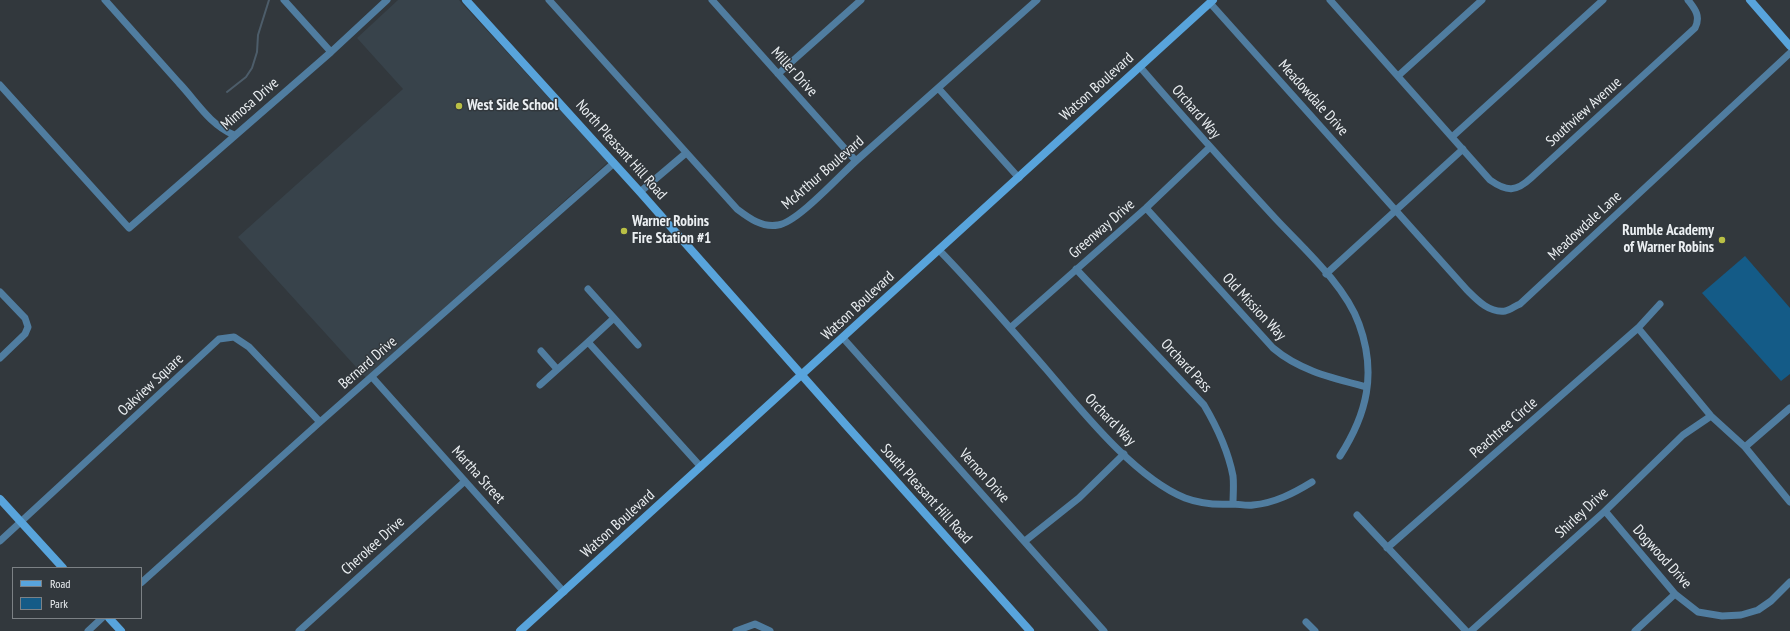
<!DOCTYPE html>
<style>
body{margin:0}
#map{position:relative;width:1790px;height:631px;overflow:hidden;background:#32383d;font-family:"PT Sans Narrow",sans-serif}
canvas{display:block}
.legend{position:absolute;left:12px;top:567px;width:130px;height:52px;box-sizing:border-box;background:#32383d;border:1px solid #7c8185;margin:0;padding:5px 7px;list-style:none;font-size:12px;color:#ebeff2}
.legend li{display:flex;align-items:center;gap:8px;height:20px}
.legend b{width:20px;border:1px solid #7c8185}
</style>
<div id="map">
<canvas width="1790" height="631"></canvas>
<ul class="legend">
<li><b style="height:5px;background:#58a4dc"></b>Road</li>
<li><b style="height:11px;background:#145b87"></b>Park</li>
</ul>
</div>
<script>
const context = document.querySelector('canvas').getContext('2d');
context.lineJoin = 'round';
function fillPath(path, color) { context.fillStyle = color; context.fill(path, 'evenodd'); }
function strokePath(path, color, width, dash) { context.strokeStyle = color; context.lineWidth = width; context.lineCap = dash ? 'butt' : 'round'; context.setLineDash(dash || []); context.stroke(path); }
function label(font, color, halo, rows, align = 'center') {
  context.font = font + ' "PT Sans Narrow",sans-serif'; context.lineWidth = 3; context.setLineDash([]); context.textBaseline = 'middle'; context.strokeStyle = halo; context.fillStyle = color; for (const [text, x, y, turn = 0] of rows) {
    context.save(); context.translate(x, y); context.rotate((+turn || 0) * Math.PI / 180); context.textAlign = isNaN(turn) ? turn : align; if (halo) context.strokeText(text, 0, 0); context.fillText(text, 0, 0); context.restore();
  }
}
const built = new Path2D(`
 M398,0H459L608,162L366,378L238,237L403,89L357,38Z`);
const green = new Path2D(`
 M1745,256L1790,308V374L1781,381L1702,293Z`);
const stream = new Path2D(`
 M227,92L246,77L252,68L257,52L258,35L269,0`);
const street = new Path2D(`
 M105,0C130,28 154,55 179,83C197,102 209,124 234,135
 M284,0L331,52
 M549,0L737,209C749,218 762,228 778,225C797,223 841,174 857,160C917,107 977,54 1037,0
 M712,0L856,161
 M1330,0L1490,180C1507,192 1516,192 1531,178L1695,28C1701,16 1695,9 1688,0
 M1210,3L1467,290C1477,300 1489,313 1505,311C1510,310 1515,306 1520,304L1790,53
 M1140,67C1184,118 1229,168 1275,218C1303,248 1345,285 1359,324C1377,373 1367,414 1340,456
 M778,74L861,0
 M1398,76L1482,0
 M0,85L129,228L331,52L387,0
 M939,89L1019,178
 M1452,137L1603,0
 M640,192L686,153
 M1146,208L1273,348C1300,371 1333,378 1367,387
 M939,250C976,288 1011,329 1046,369C1081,410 1135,478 1185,498C1201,504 1216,505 1232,504C1239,504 1246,506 1253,505C1275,503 1294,493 1312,482
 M1076,269L1204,405C1217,427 1228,450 1233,476C1234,485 1233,495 1233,504
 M1326,274L1463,149
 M588,289L614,318L588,342
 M0,292L25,318L28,327L25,334L0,358
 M614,318L638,345
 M1010,328L1146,208L1210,147
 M1638,328L1660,304
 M843,338L1104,631
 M541,351L557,369
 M372,377L564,592
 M540,385L588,342L701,467
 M1745,447L1790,408
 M1605,511L1675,594L1698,612L1722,616L1741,615L1758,610L1771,601L1790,582
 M1357,515L1466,631
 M0,541L219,339L234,337L249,347L320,422
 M1025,541L1079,498L1124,454
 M1387,548L1638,328L1711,416L1745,447L1790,502
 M141,583L320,422L614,163
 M1306,622L1315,631
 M88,631L102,618
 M299,631L465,481
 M736,631L755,624L770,631
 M1471,631L1605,511L1683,435L1711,416
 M1635,631L1675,594`);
const secondary = new Path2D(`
 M466,0L640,192L845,424L1030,631
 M1750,0L1790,46
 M0,499L63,568
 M109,618L121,631
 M520,631L1213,0`);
const markers = [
 [459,106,4,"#bac045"],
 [624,231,4,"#bac045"],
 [1722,240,4,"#bac045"]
];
const streetNames = [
 ["Miller Drive",794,72,48],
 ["Watson Boulevard",1097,87,-42],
 ["Meadowdale Drive",1313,98,48],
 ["Mimosa Drive",250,104,-41],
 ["Orchard Way",1196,112,49],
 ["Southview Avenue",1584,112,-42],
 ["North Pleasant Hill Road",621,150,48],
 ["McArthur Boulevard",823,173,-41],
 ["Meadowdale Lane",1585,226,-43],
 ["Greenway Drive",1102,229,-41],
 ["Watson Boulevard",858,306,-43],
 ["Old Mission Way",1254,307,47],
 ["Bernard Drive",368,363,-41],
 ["Orchard Pass",1186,366,47],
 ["Oakview Square",151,385,-43],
 ["Orchard Way",1110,420,46],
 ["Peachtree Circle",1504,428,-41],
 ["Martha Street",478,475,48],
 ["Vernon Drive",984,476,48],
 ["South Pleasant Hill Road",926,494,48],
 ["Shirley Drive",1582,513,-43],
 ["Watson Boulevard",618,524,-42],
 ["Cherokee Drive",373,546,-42],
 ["Dogwood Drive",1662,557,48]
];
const poiNames = [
 ["West Side School",467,106],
 ["Warner Robins",632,222],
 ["Fire Station #1",632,239],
 ["Rumble Academy",1714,231,"right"],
 ["of Warner Robins",1714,248,"right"]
];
fillPath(built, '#38434b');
fillPath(green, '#145b87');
strokePath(stream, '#4d5d6a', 2);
strokePath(street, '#507da0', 7);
strokePath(secondary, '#58a4dc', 8);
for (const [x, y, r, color] of markers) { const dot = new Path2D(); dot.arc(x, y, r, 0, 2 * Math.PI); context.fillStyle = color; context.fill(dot); strokePath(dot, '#32383d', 1.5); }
label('15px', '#ebeff2', '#32383d', streetNames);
label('bold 15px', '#ebeff2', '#32383d', poiNames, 'left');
</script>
